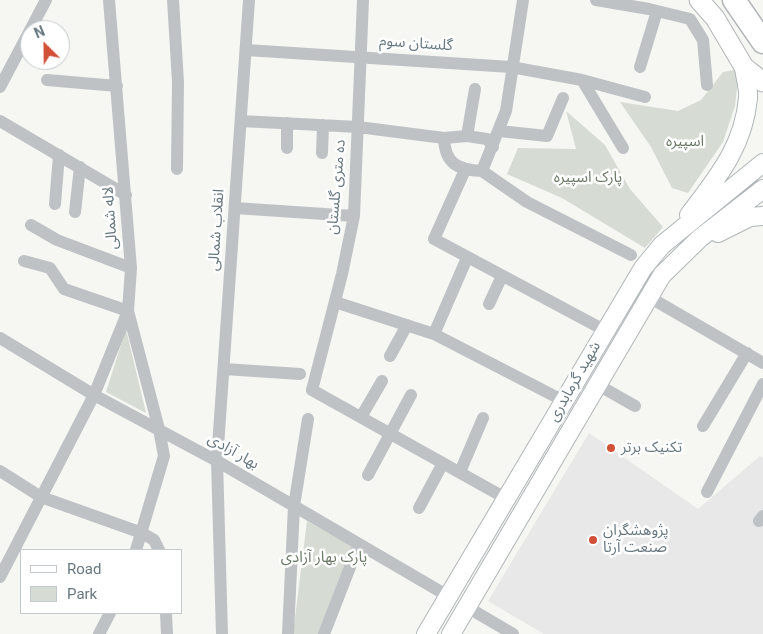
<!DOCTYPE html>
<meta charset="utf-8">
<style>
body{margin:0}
#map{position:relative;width:763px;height:634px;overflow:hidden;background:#f6f6f3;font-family:Roboto,sans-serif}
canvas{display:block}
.legend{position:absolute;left:20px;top:549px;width:162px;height:65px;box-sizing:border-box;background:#fff;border:1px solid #c3c9cd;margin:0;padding:6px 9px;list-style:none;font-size:15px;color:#687881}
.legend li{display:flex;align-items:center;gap:10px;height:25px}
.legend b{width:25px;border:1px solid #c3c9cd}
.north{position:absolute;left:20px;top:20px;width:50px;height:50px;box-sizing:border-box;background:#fff;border:1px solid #c3c9cd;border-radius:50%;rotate:337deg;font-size:14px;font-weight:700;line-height:20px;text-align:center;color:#687881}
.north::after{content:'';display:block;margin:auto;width:18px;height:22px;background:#d25037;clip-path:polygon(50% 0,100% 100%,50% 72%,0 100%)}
</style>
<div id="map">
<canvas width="763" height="634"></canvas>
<ul class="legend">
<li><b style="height:6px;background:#fff"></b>Road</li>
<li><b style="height:14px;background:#d6dbd3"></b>Park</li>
</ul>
<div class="north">N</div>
</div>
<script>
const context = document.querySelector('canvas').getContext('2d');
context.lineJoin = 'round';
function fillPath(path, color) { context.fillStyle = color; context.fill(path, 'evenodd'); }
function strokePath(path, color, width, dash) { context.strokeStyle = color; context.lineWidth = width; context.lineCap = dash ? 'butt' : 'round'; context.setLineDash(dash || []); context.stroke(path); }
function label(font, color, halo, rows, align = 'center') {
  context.font = font + ' Roboto,"Noto Sans Arabic",sans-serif'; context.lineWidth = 5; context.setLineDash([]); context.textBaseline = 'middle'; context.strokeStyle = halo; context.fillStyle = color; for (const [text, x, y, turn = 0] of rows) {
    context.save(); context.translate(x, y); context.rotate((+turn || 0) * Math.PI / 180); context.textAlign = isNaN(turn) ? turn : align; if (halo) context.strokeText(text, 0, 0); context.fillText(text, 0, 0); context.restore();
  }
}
const built = new Path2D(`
 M589,433L698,509L760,456L763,458V634H544L488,601Z`);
const green = new Path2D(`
 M739,69L735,106L723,142L688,193L672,188L651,147L620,102L678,111L701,100L723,72Z
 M566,111L605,145L630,189L663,227L645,248L562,198L507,174L518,148L576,149Z
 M126,329L146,413L106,392Z
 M307,521L352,546L319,634H293Z`);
const street = new Path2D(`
 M109,0L131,268L128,311L159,429L164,456L136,550
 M173,0L178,82L177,169
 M363,0L354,216L342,274L312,390L507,499
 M596,0L649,9L690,19L703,40L707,85
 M246,50L511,67L582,80L645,97
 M640,67L657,11
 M47,80L117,86
 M582,80L623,148
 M0,87L46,0
 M0,121L126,195
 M241,121L358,127L444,138L467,136L487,139L493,147
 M499,131L547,136L563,98
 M467,136L475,89
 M444,138C445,164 458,170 482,171L506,111L523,0
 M287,148V123
 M322,153L323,125
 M465,170L434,239L606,331
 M482,171L527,202L631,255
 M55,204L59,155
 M235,208L354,216
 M75,212L80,167
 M31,225L57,240L131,268
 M24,261L50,268L64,289L128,311
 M649,297L763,363
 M335,302L434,334L564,401
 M489,304L502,276
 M434,334L467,258
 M0,338L94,395L217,461L448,596
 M390,356L407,325
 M224,369L300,374
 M598,385L635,406
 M361,417L382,381
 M703,426L747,353
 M0,471L41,497L142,533L154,540L159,550
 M460,472L483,418
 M368,475L411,395
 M707,492L763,384
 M419,508L443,463
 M759,521L763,516
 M0,577L94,395L128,311
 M467,607L513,634
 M166,613L167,634
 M99,634L110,613
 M222,634L217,461L249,0
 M288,634L294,506L308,419
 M324,634L359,544`);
const secondary = new Path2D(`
 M689,215C717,178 744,146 748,98C749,89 745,77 744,67
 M718,233L750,217L763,216
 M426,634L643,268L662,245L763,163
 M451,634L662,275L700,238L763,189`);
const primary = new Path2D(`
 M699,0L715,18L744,67L763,82`);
const highway = new Path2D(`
 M734,0L763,42`);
const markers = [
 [611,448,5,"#d25037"],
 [593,540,5,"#d25037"]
];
const streetNames = [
 ["گلستان سوم",416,44,4],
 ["ده متری گلستان",337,187,-85],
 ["لاله شمالی",111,218,-94],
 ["انقلاب شمالی",217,230,-86],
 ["شهید گرمابدری",575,382,-60],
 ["بهار آزادی",233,452,30]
];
const parkNames = [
 ["اسپیره",685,142],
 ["پارک اسپیره",588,178],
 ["پارک بهار آزادی",324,558]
];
const poiNames = [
 ["تکنیک برتر",621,448],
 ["پژوهشگران",603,531],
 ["صنعت آرتا",603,548]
];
fillPath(built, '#e7e8e7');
fillPath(green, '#d6dbd3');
strokePath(secondary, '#b0b6b9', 20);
strokePath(primary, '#b2b6b9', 21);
strokePath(highway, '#b1b5b8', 25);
strokePath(street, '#bec2c5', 12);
strokePath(secondary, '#fff', 18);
strokePath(primary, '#fff', 19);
strokePath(highway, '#fff', 22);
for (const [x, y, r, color] of markers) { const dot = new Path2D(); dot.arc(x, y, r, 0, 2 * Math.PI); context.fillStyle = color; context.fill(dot); strokePath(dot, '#fff', 2); }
label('15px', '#687881', '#fff', streetNames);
label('15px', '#6b7966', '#fff', parkNames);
label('15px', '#687881', '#fff', poiNames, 'left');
</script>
